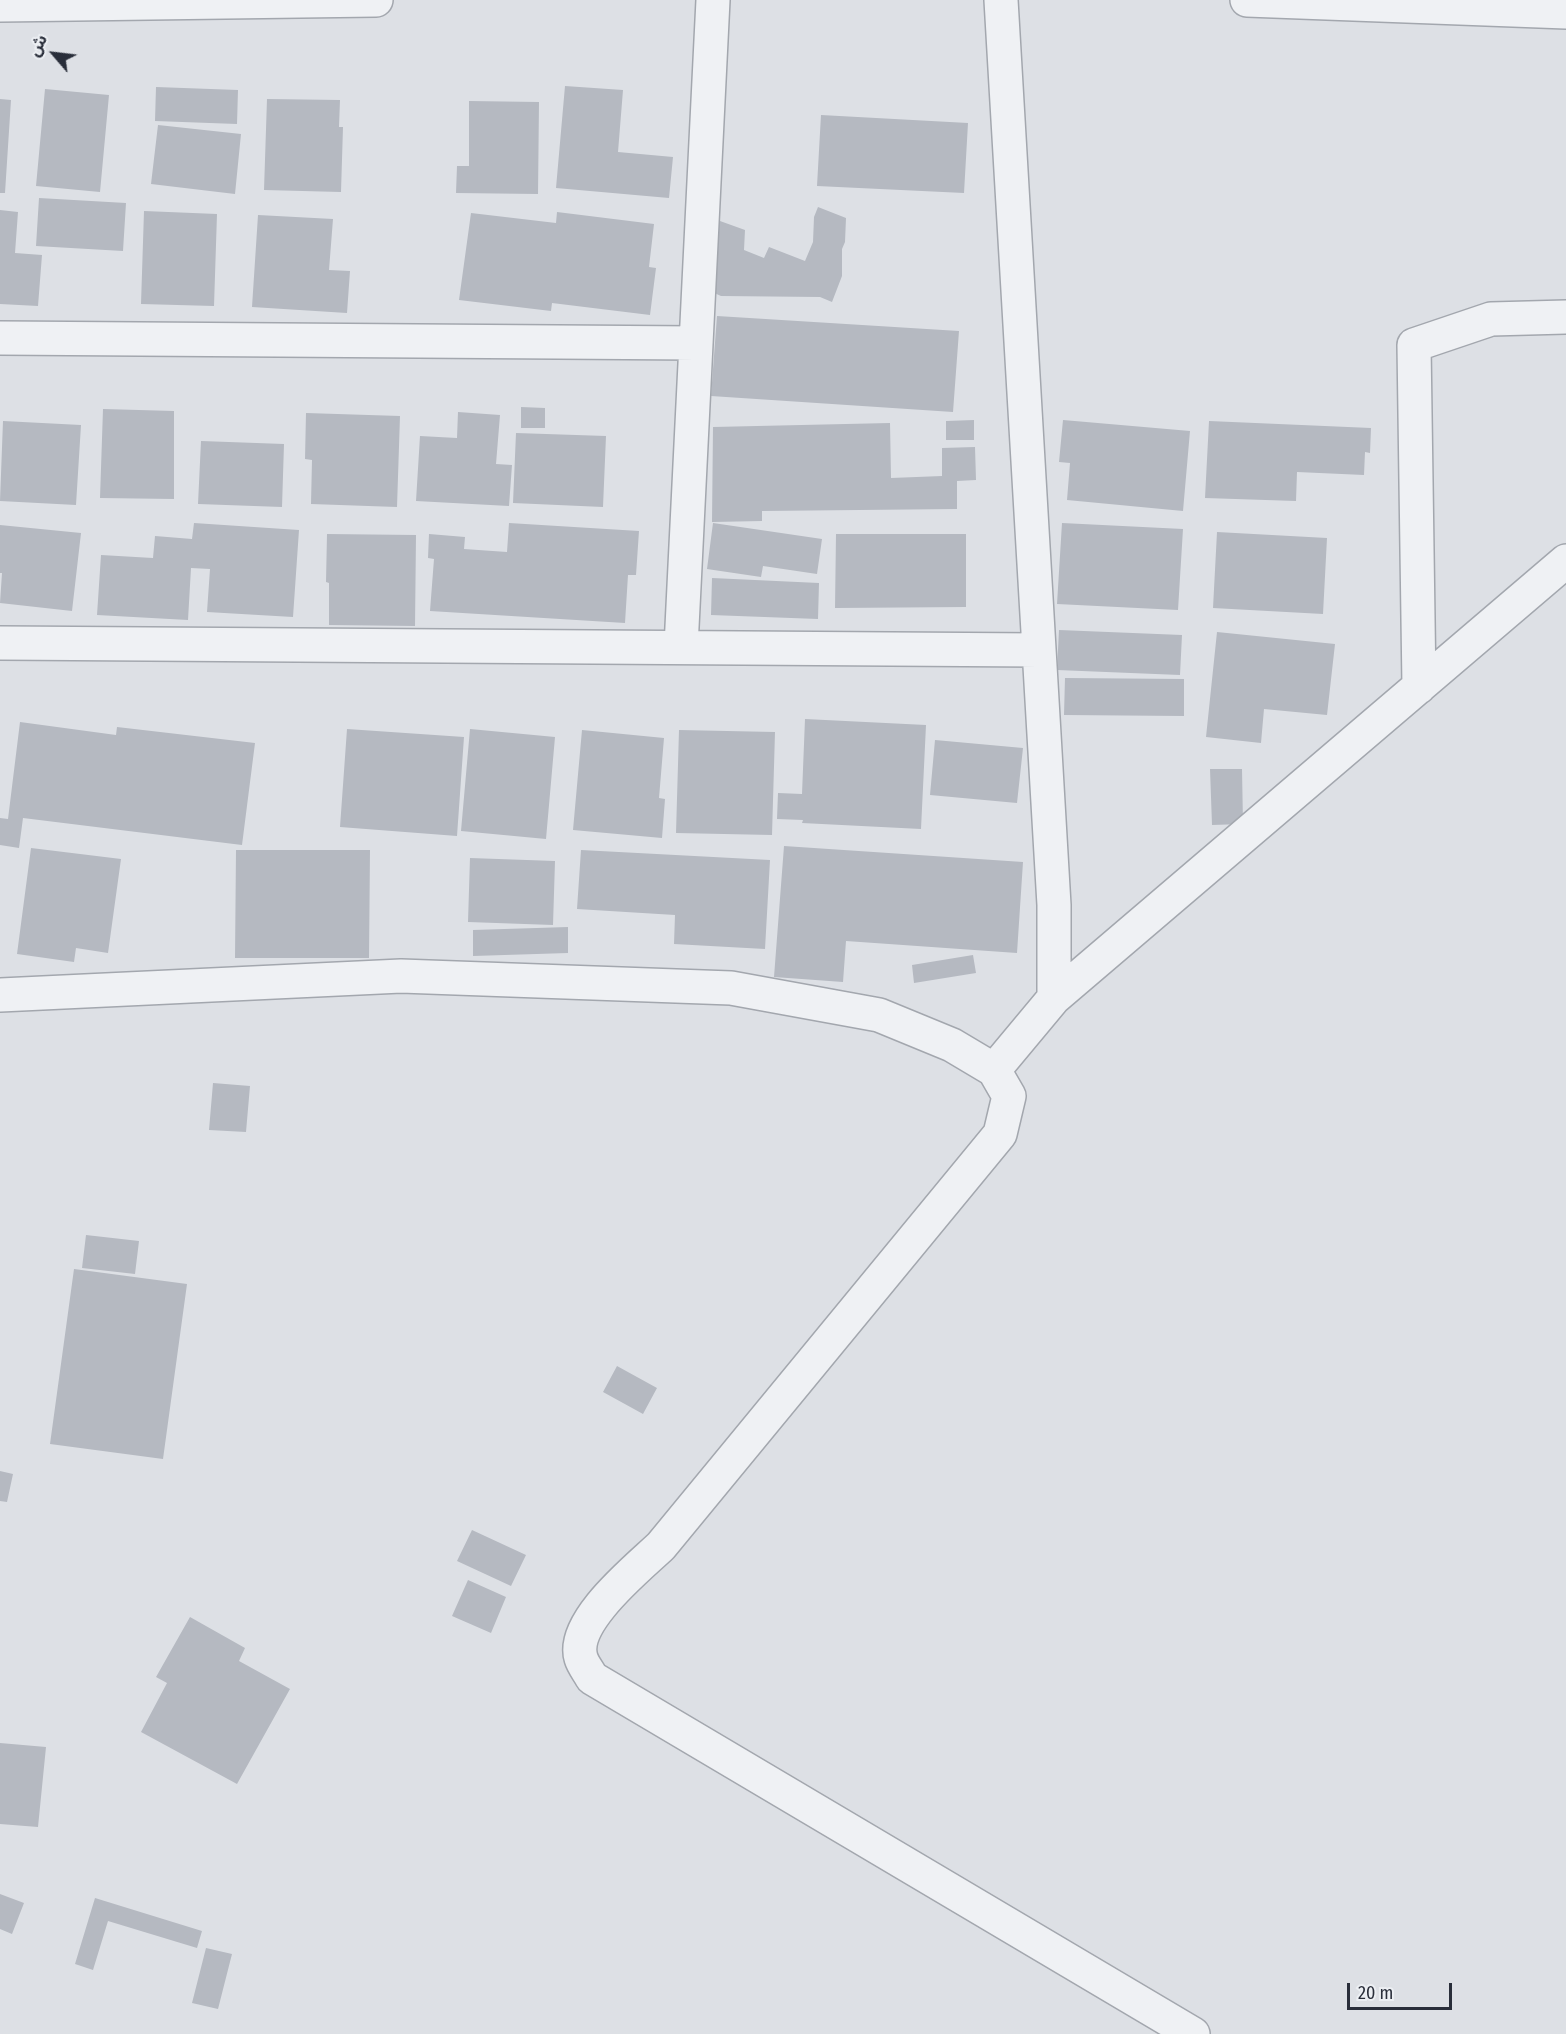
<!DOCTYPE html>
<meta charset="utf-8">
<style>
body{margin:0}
#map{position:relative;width:1566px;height:2034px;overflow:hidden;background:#dde0e5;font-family:"Fira Sans Condensed","Noto Sans Arabic",sans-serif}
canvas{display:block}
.north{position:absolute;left:24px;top:24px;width:60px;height:60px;-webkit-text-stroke:4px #eceff3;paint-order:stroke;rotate:298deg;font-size:16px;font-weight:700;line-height:24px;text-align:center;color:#292e3a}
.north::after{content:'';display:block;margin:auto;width:21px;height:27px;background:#292e3a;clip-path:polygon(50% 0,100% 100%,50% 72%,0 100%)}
.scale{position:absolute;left:1347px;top:1983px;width:105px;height:27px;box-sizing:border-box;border:3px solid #292e3a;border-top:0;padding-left:8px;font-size:18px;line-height:21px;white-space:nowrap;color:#292e3a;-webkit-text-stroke:4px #eceff3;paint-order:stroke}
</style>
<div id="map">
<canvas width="1566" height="2034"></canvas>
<div class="north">ش</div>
<div class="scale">20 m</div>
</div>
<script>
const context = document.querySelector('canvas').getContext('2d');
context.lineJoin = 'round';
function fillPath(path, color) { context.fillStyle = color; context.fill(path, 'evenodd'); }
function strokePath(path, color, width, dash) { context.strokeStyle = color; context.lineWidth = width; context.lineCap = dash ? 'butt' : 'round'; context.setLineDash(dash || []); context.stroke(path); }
const building = new Path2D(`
 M565,86L623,90L618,152L673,157L669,198L556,188Z
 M156,87L238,90L237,124L155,121Z
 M45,89L109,95L100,192L36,186Z
 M0,99L11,100L5,193H0Z
 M267,99L340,100L339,127H343L341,192L264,190Z
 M469,101L539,102L538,194L456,193L457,166H469Z
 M821,115L968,123L964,193L817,186Z
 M158,125L241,134L235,194L151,184Z
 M39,198L126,203L123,251L36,246Z
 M818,207L846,218L845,242L842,249V276L832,302L820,297L721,296L712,292L714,236L720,221L745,230L744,250L764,258L769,247L805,261L813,242L814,217Z
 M0,210L18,212L15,253L42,255L38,306L0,304Z
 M144,211L217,214L214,306L141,304Z
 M557,212L654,224L649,267L656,268L650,315L552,303L551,311L459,300L471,213L556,223Z
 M258,215L333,219L329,270L350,271L347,313L252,307Z
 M717,316L959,331L953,412L711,396Z
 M521,407L545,408V428H521Z
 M103,409L174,411V499L100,498Z
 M458,412L500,415L496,464L512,465L509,506L416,501L420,436L457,438Z
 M306,413L400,416L397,507L311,504L312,460L305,459Z
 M974,420V440H946V421Z
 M1063,420L1190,431L1183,511L1067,500L1070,463L1059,462Z
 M3,421L81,425L76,505L0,501Z
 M1209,421L1371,428L1370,453L1365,452L1364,475L1297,472L1296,501L1205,498Z
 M890,423L891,478L942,476V448L975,447L976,480L957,481V509L762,511V521L712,522L713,427Z
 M516,433L606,436L603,507L513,503Z
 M201,441L284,444L282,507L198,504Z
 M194,523L299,530L293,617L207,612L210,569L191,568L188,620L97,615L101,555L153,558L155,536L192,539Z
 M509,523L639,531L636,575H628L625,623L430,611L434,559L428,558L429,534L465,537L464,549L507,552Z
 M713,523L822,539L817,574L763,566L761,577L707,569Z
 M1062,523L1183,529L1178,610L1057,604Z
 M0,525L81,533L72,611L0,603L2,573H0Z
 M1217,532L1327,538L1323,614L1213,608Z
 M327,534L416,535L415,626L329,625V583L326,582Z
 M836,534H966V607L835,608Z
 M712,578L819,583L818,619L711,615Z
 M1059,630L1182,635L1180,675L1057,670Z
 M1217,632L1335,644L1327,715L1264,709L1261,743L1206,737Z
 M1065,678L1184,679V716L1064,715Z
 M805,719L926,725L921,829L802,823L803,820L777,819L778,793L802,794Z
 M20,722L116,735L117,727L255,743L242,845L23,818L19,848L0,845V818L8,819Z
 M347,729L464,737L457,836L340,827Z
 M470,729L555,737L546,839L461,831Z
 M582,730L664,738L659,798L665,799L662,838L573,830Z
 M679,730L775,732L772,835L676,833Z
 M935,740L1023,748L1017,803L930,795Z
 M1210,769H1242L1243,824L1212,825Z
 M784,846L1023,862L1017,953L846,941L843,982L774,977Z
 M31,848L121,859L108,953L76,948L74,962L17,954Z
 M236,850H370L369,958H235Z
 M581,850L770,860L765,949L674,944L675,915L577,909Z
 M470,858L555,861L553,925L468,922Z
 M568,927V953L473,956V930Z
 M973,955L976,973L914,983L912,965Z
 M213,1083L250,1086L246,1132L209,1130Z
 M86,1235L139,1241L135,1274L82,1268Z
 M74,1269L187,1284L163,1459L50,1444Z
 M617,1366L657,1388L643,1414L603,1392Z
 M0,1471L13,1474L7,1502L0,1501Z
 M472,1530L526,1555L511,1586L457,1561Z
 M468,1580L506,1597L491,1633L452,1616Z
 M190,1617L245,1648L239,1661L290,1689L237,1784L141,1732L167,1683L156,1677Z
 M0,1743L46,1747L38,1827L0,1824Z
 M0,1894L24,1903L12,1934L0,1929Z
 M95,1898L202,1931L197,1948L108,1921L93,1970L75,1964Z
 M206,1948L232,1954L218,2009L192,2003Z`);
const minor = new Path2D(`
 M1247,0L1566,12
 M0,5L376,0
 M0,338L696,343
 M0,643L1039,650
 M681,647L713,0
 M1419,687L1414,345L1491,319L1566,317
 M0,995L401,976L731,988L879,1015L952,1045L994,1070L1009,1096L1000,1134L661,1546C638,1568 570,1622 581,1658C583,1665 589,1672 592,1678L1193,2034
 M1054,998L1566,561
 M994,1070L1054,998V905L1001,0`);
fillPath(building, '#b5b9c1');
strokePath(minor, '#a3a7ae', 36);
strokePath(minor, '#eff1f4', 33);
</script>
